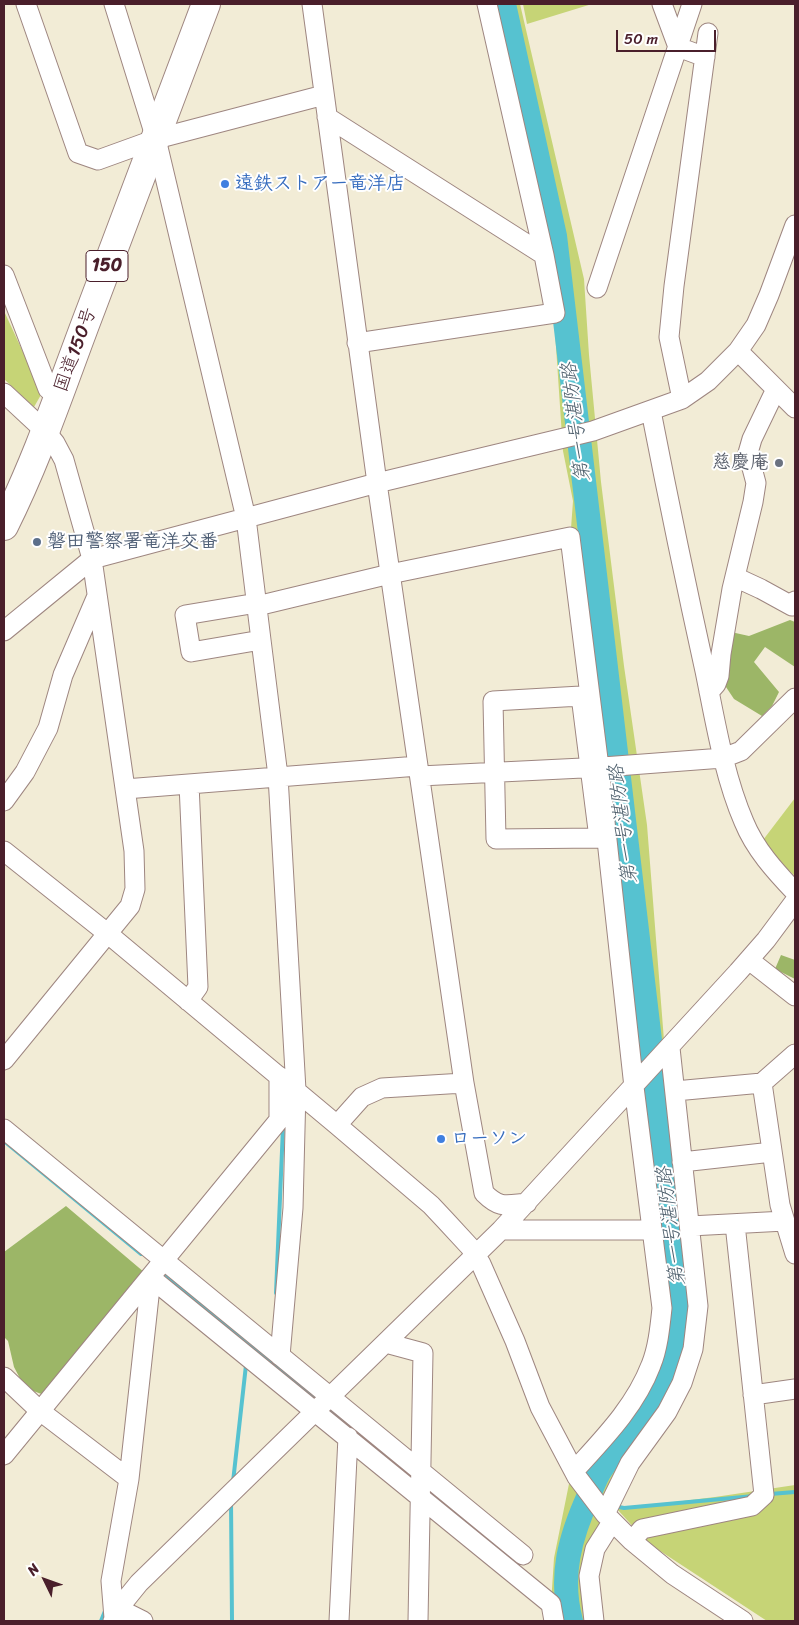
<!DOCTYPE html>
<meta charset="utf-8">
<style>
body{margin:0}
#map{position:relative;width:799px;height:1625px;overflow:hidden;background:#f2ecd6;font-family:Sriracha,sans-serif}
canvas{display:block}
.frame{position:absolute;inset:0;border:5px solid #4a1f2b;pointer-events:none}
.north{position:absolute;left:20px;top:1555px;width:50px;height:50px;-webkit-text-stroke:4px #fff;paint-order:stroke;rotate:312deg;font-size:14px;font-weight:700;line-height:20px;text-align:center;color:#4a1f2b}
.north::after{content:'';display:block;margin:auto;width:18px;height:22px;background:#4a1f2b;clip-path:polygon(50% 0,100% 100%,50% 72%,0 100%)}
.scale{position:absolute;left:616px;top:30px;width:100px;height:22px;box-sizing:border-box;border:2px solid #4a1f2b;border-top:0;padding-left:6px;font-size:15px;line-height:18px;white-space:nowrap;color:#4a1f2b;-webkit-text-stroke:4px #fff;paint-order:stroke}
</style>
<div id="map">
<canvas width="799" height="1625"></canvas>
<div class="frame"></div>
<div class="north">N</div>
<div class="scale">50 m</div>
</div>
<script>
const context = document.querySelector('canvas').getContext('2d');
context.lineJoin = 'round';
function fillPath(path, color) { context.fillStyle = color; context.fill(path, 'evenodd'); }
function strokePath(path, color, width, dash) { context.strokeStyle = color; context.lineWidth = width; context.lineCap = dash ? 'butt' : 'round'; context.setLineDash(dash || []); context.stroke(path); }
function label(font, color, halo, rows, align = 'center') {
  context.font = font + ' Sriracha,"Klee One",sans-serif'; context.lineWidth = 4; context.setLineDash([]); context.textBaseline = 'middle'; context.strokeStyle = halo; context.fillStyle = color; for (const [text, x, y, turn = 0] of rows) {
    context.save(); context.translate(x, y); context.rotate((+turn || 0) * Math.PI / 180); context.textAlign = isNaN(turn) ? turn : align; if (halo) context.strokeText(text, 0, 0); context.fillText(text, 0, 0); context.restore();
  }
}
const green = new Path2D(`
 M487,4H520L584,279L589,355L601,482L624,666L647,825L665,1053L695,1335L598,1536L595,1621H555L551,1604L554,1558L571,1474L639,1389L662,1308L570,542L573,501L563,451L553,302Z
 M523,4H592L527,24Z
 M4,311L42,393L34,407L4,379Z
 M795,798V876L780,862L763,840Z
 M795,1485V1621H767L648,1543L617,1509L715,1497Z`);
const forest = new Path2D(`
 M790,620L795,622V667L765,647L754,662L779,692L772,706L762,716L734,699L722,681L731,632L749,636Z
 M781,955L795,960V979L775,969Z
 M66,1206L151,1278L47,1396L25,1388L14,1367L8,1341L4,1337V1252Z`);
const stream = new Path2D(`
 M4,1141L141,1254
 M162,1271L248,1345L274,1363L319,1400
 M276,1293L283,1127
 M328,1408L415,1480
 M233,1482L246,1365
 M770,1494L795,1492
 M231,1501L232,1621
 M614,1506L624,1508L754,1496
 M558,1601L567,1609
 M101,1621L105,1611`);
const river = new Path2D(`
 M504,4L555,236L681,1303C680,1318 681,1339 676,1353C661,1397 628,1429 602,1468C596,1476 593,1486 589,1495C570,1537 559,1576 571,1621`);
const minor = new Path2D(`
 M26,4L78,153L98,160L156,139L324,95
 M114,4L156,139L246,518L261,640L278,776L296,1090L293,1208L280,1356
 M312,4L377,483L464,1083L382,1088L362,1097L337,1125
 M662,4L678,47L705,57
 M327,117L544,255
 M4,275L48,389L59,397
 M597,288L692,4
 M357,343L555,313L544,255L487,4
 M738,351L795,408
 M4,393L46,432L55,443L64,460L92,559L134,851L135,889L130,906L4,1060
 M682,399L669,337L674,286L708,33
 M651,411C668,498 686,585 705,671C715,720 724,776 744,822C755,849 775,871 795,892
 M735,577L761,589L792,606L795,601
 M257,603L185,615L191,652L261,640
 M257,606L390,574L570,537L599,767L634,1087L662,1308C660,1327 658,1348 651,1365C635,1407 603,1439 574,1471
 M4,631L92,559L377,483L593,431L682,399L708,381L738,351L756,325L769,295L795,225
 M709,692L716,684L719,676L721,654L732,589L753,502L756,483L748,453L752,439L776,389
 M581,696L599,838L496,839L493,701Z
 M420,776L603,767L723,758L741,751L795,698
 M125,789L418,766
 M4,801L25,772L48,728L63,675L97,596
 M4,851L107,933L337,1125L431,1205L446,1221L470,1247L481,1264L515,1341L540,1407L577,1477L605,1514L632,1541L672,1574L743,1621
 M749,960L795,996
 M188,1001L198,987L189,784
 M795,1054L762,1083L780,1205L795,1254
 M464,1083L484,1193C500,1209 506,1205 527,1203
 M675,1091L762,1083
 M4,1129L523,1555
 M682,1162L772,1152
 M690,1226L785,1221
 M501,1230H652
 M151,1278L551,1604L554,1621
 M386,1343L423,1353L418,1621
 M4,1377L40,1411L129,1479
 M753,1395L795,1389
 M4,1455L279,1120V1076
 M605,1514L630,1463L667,1412L682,1383L693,1349L698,1306L670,1048
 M632,1541L642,1529L752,1506L764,1495L735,1224
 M119,1609L143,1621
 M114,1618L111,1581L129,1479L151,1278
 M113,1621L122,1604L139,1583L501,1230L738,972L766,940L795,901
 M339,1621L348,1437
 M594,1621L589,1576L595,1549L612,1522`);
const highway = new Path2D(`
 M4,526C39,456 63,382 91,309C129,207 168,106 206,4`);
const markers = [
 [225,184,5,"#3f7fe0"],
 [779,463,5,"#6b7280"],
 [37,542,5,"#5c6f8a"],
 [441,1139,5,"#3f7fe0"]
];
const shields = [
 [107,266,42]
];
const shieldNames = [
 ["150",107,266]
];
const shopNames = [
 ["遠鉄ストアー竜洋店",235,184],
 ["ローソン",451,1139]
];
const streetNames = [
 ["国道150号",76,350,-70]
];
const worshipNames = [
 ["慈慶庵",769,463]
];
const serviceNames = [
 ["磐田警察署竜洋交番",47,542]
];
const waterNames = [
 ["第一号湛防路",577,422,-97],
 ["第一号湛防路",624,824,-97],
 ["第一号湛防路",672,1226,-97]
];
fillPath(green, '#c6d476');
fillPath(forest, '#9cb667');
strokePath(stream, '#56c2d0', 4);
strokePath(river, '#56c2d0', 24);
strokePath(minor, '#9e8680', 21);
strokePath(highway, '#9e8680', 30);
strokePath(minor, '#fff', 19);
strokePath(highway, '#fff', 28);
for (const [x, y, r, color] of markers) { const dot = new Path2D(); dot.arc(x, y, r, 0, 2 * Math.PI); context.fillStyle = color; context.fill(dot); strokePath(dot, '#fff', 2); }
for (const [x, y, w] of shields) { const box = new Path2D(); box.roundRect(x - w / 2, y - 15.5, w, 31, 4); context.fillStyle = '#fff'; context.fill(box); strokePath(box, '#4a1f2b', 1); }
label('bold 18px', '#4a1f2b', null, shieldNames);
label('bold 19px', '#366cbe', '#fff', shopNames, 'left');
label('19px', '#4a1f2b', '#fff', streetNames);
label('bold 19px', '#5b616d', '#fff', worshipNames, 'right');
label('bold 19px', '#4e5e75', '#fff', serviceNames, 'left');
label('italic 20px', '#4f606d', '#fff', waterNames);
</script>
